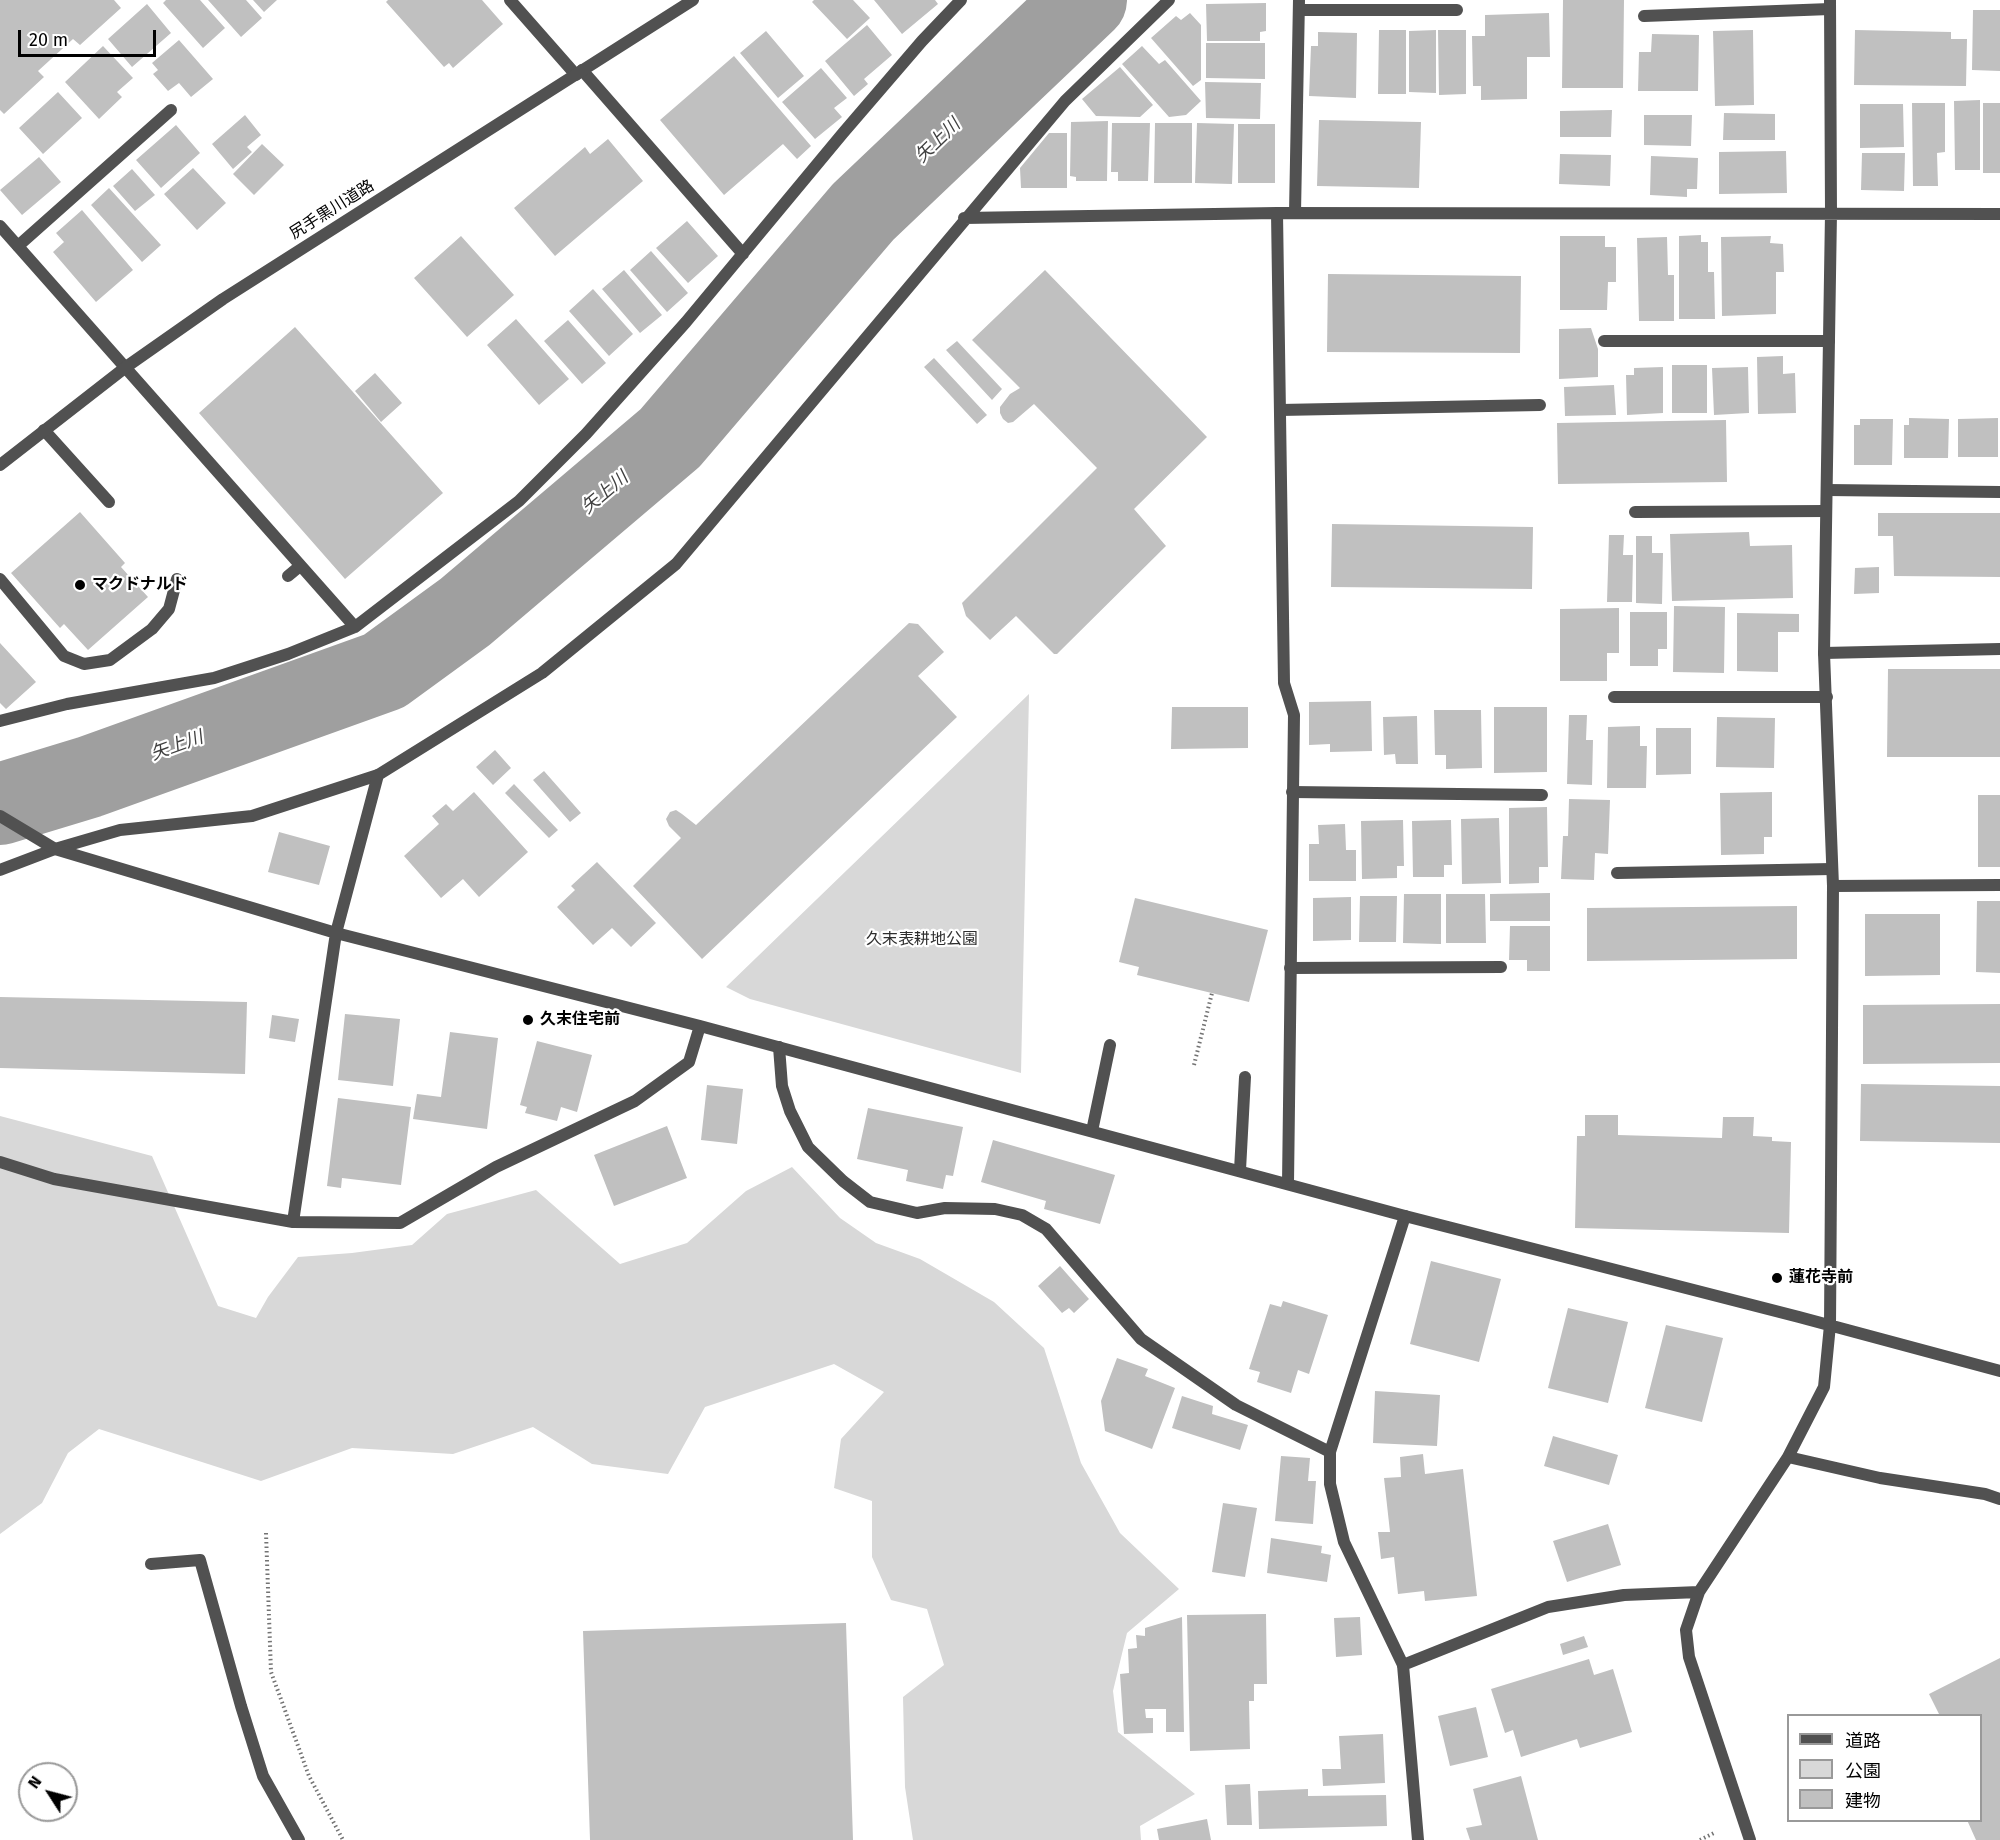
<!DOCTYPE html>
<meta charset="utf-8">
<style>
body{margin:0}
#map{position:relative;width:2000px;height:1840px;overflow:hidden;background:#fff;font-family:"Fira Sans","Noto Sans JP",sans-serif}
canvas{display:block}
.legend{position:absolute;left:1787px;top:1714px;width:195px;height:108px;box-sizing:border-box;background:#fff;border:2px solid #999;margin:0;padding:8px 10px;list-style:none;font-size:18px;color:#000}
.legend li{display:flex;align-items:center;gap:12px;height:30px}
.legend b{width:30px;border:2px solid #999}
.north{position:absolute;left:18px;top:1762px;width:60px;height:60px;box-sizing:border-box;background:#fff;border:2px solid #999;border-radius:50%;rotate:306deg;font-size:16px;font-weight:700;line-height:24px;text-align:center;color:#000}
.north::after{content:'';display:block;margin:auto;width:21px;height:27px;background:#000;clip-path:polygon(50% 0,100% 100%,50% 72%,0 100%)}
.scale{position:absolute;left:18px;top:30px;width:138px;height:27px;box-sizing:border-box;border:3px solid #000;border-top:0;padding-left:8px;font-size:18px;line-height:21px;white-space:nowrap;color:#000;-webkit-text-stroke:4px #fff;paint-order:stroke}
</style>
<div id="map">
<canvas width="2000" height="1840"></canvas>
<ul class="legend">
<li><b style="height:8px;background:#515151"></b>道路</li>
<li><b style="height:16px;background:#d8d8d8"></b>公園</li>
<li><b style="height:16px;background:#c0c0c0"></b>建物</li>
</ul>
<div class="north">N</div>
<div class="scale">20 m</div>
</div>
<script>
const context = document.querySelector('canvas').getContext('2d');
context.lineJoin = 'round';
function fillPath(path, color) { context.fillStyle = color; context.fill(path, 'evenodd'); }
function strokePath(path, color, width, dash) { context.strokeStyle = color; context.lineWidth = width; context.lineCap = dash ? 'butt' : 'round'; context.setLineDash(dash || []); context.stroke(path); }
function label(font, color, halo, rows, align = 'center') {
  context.font = font + ' "Fira Sans","Noto Sans JP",sans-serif'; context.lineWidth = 4.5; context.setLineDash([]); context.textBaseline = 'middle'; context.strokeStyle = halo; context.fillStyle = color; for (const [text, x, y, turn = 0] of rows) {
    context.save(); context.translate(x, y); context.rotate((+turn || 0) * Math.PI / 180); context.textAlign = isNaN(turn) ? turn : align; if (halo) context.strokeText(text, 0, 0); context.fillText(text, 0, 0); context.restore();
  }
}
const green = new Path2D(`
 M1029,694L1021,1073L750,999L726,987Z
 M0,1116L152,1156L218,1306L256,1318L268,1297L298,1257L352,1253L412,1245L447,1214L536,1190L620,1264L687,1243L746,1191L792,1167L840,1218L876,1243L920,1259L994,1302L1044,1348L1081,1463L1120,1533L1179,1589L1127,1633L1113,1691L1118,1732L1195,1794L1140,1826L1141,1840H913L905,1787L903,1697L944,1665L927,1609L891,1600L872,1557V1501L834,1488L841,1439L884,1392L834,1364L705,1407L668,1474L592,1464L533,1427L453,1454L352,1448L261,1481L99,1429L68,1453L42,1503L0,1534Z`);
const river = new Path2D(`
 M0,804L89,777L384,671L465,612L670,438L863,212L1086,0`);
const building = new Path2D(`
 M0,0H114L121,8L80,45L73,39L38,71L44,77L4,114L0,110Z
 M166,0H200L225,28L203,48L163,3Z
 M208,0H246L262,18L241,37Z
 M253,0H277L264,12Z
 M388,0H482L503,24L453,68L449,63L444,67L386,2Z
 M814,0H853L870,18L847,39L812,2Z
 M874,0H935L938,4L902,34Z
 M1563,0H1624L1623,88H1562Z
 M1266,3V31L1260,32V41H1207L1206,4Z
 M147,4L171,33L132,67L108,39Z
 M1973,10H2000V71L1972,70Z
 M1190,13L1201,25V80L1193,86L1151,38L1176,16L1181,20Z
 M1549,13L1550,57H1527V99L1481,100V86H1473L1472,36H1485V15Z
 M867,25L892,55L864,79L868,84L854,96L825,61Z
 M1379,30H1406V94H1378Z
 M1436,30V93L1409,92V31Z
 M1438,30H1466V94L1439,95Z
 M1753,30L1754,105L1715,106L1713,31Z
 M1855,30L1951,32V39H1967L1966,86L1854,85Z
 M766,31L804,76L778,98L740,53Z
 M1318,32L1357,33L1356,98L1309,96L1311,46H1318Z
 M1652,34L1699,35L1698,91H1638L1639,52H1651Z
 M179,40L213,79L191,97L179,83L168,91L153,74L158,70L152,63Z
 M1206,43H1265V79L1206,78Z
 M103,46L133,78L117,92L122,97L99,119L65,82Z
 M1142,46L1159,64L1165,60L1201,101L1186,115L1169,117L1122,64Z
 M734,56L811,146L797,159L783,144L724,195L660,120Z
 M1120,67L1153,105L1140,117L1096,116L1082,99Z
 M821,68L847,98L834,108L842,117L815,139L782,102Z
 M1205,82L1261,83L1260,119L1206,118Z
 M58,92L82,118L43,154L19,128Z
 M1980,100V170H1955L1954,101Z
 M1912,103H1945V152L1937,153L1938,186H1913Z
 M1983,103H2000V173H1983Z
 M1860,104H1903L1904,147L1860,148Z
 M1612,110L1611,137H1560V111Z
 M1724,113L1775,114V140H1723Z
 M245,115L261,135L247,147L252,152L233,169L212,144Z
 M1644,115H1692L1691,146L1644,145Z
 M1319,120L1421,122L1419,188L1317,186Z
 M1108,121L1107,181H1076V177L1070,176L1071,122Z
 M1112,123H1150L1148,181H1118V172H1111Z
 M1155,123H1192V183H1154Z
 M1197,123L1234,124L1232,184L1195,183Z
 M1238,124H1275V183H1238Z
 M176,125L200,153L161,188L136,160Z
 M1049,133H1067V188H1021L1020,168Z
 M608,139L643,181L555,256L514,208L585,147L590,154Z
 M262,144L284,165L254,195L233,174Z
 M1786,151L1787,193L1719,194V152Z
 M1862,153H1905L1904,191L1861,190Z
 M1560,154L1611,155L1610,186L1559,184Z
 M1651,156L1698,158L1697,189H1687V197L1650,195Z
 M39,157L61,182L22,215L0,190Z
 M193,168L226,203L197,230L164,194Z
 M132,169L155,195L135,211L113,186Z
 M109,188L161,245L142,262L91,205Z
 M82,210L133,270L96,302L53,252L64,242L56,233Z
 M687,221L718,256L688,283L656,248Z
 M1701,235V242H1708V272H1714L1715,319H1679V236Z
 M461,236L514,295L467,337L414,278Z
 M1560,236H1605V247H1616V282H1608L1607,310H1560Z
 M1771,236L1770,243L1783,244L1784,272H1776V314L1722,316L1721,237Z
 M1667,237L1668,275H1674V321H1639L1637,238Z
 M651,251L688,293L667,312L630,270Z
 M624,270L662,315L640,333L602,289Z
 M1045,270L1207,437L1134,509L1166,546L1057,654H1054L1016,616L990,640L966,616L962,603L1097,468L1034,404L1013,422L1008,423L1003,419L1000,413V407L1010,394L1020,388L972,340Z
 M1328,274L1521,276L1520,353L1327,352Z
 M593,289L633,334L609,356L569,311Z
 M516,319L569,379L539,405L487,345Z
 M568,320L606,363L582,384L544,341Z
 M295,327L443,493L345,579L199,413Z
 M1591,328L1598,349V377L1559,379V329Z
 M957,341L1002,389L992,400L946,350Z
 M1783,356V374L1795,373L1796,413L1758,414L1757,357Z
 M934,358L987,415L977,424L924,367Z
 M1672,365H1707V413H1672Z
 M1663,367V413L1627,415L1626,375H1634V368Z
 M1748,367L1749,413L1714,415L1712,368Z
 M375,373L402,403L381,422L355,391Z
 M1614,385L1616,415L1565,416L1564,387Z
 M1909,418L1949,419L1948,458H1904V425H1909Z
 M1998,418V457H1958V419Z
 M1860,419H1893L1892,465H1854V425H1860Z
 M1726,420L1727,482L1558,484L1557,423Z
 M80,512L125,563L121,567L148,597L88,650L64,624L60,628L11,573Z
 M1878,513H2000V577L1894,576L1893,536H1878Z
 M1332,524L1533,527L1532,589L1331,587Z
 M1749,532L1750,546L1792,545L1793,598L1672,601L1670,534Z
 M1609,535H1624L1623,555H1633L1632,602H1607Z
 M1636,536H1652V553H1663L1662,604L1636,603Z
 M1879,567V593L1854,594L1855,568Z
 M1674,606L1725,607L1724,673L1673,672Z
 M1619,608V653H1607V681H1560V609Z
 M1630,612H1667V649H1658V666H1630Z
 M1737,613L1799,614V632H1778V672L1737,671Z
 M909,623L918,624L944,652L918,676L957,717L702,959L633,886L681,838L669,826L666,819L670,812L676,810L682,814L696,825Z
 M0,643L36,682L6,709L0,703Z
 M1888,669H2000V757H1887Z
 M1371,701L1372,751L1330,752V744L1309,745V702Z
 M1172,707H1248V748L1171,749Z
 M1494,707H1547V772L1494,773Z
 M1434,710H1481L1482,768L1446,769V755H1435Z
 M1569,715H1587L1586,740H1593L1592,785L1567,784Z
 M1417,716L1418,764H1396L1395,754L1384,755L1383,717Z
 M1717,717L1775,718L1774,768L1716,767Z
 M1640,726V746H1647L1646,788H1607L1608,727Z
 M1656,728H1691V774L1656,775Z
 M495,750L511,768L493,785L476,767Z
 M544,771L581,813L570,822L533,780Z
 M514,784L558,830L549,838L505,793Z
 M474,792L528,852L479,897L463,879L441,898L404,856L439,824L432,816L446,804L453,811Z
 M1772,792V837H1764V854L1721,855L1720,793Z
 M1978,795H2000V867H1978Z
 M1569,799L1610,800L1608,854L1595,853L1594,880L1561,879L1563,836H1568Z
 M1547,807L1548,867H1539V883L1509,884V808Z
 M1499,818L1501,883L1462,884L1461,819Z
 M1403,820L1404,866H1397V878L1362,879L1361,821Z
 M1451,820L1452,865H1444V877H1413L1412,821Z
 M1345,824L1346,850H1356V881H1309V844H1319L1318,825Z
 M279,832L330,846L319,885L268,872Z
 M597,862L656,923L631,947L612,928L593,945L557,907L575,890L571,886Z
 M1550,893V921H1490V894Z
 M1404,894H1441V944L1403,943Z
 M1446,894H1485L1486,943H1446Z
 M1360,896H1397L1396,942H1359Z
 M1351,897V940L1313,941V898Z
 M1135,898L1268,930L1249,1002L1137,975L1139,967L1119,962Z
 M1977,901H2000V973L1976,972Z
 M1797,906V959L1587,961V908Z
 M1865,914H1940V975L1865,976Z
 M1510,926H1550V971H1527V960H1509Z
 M0,997L247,1002L245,1074L0,1068Z
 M2000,1004V1063L1863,1064V1005Z
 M345,1014L400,1019L393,1086L338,1080Z
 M272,1015L299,1019L295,1042L269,1038Z
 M450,1032L498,1038L487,1129L413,1119L417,1094L441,1097Z
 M537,1041L592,1055L577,1112L561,1107L557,1121L525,1113L527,1107L520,1105Z
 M1861,1084L2000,1086V1143L1860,1141Z
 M707,1085L743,1089L737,1144L701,1140Z
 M338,1098L411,1107L401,1185L342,1178L341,1188L327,1186Z
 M868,1108L963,1127L953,1176L946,1175L943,1189L906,1181L908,1170L857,1159Z
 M1585,1115H1618V1135L1722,1138L1723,1117H1754L1753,1136L1772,1137V1141L1791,1142L1789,1233L1575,1228L1577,1136H1585Z
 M667,1126L687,1178L614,1206L594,1155Z
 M993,1140L1115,1175L1100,1224L1044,1209L1046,1201L981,1182Z
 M1431,1261L1501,1279L1479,1362L1410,1344Z
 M1060,1266L1089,1299L1074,1313L1069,1308L1062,1313L1038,1286Z
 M1283,1301L1328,1315L1309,1374L1298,1370L1291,1393L1257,1382L1260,1372L1249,1369L1270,1304L1281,1307Z
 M1568,1308L1628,1322L1608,1403L1548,1388Z
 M1666,1325L1723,1338L1702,1422L1645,1408Z
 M1117,1358L1148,1369L1145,1376L1175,1388L1152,1449L1105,1431L1101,1401Z
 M1375,1391L1440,1395L1437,1446L1373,1443Z
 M1182,1396L1213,1406L1212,1414L1248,1425L1240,1450L1172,1428Z
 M1553,1436L1618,1455L1609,1485L1544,1466Z
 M1423,1454L1425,1474L1463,1469L1477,1596L1425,1601L1424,1591L1398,1594L1394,1557L1381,1559L1378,1532H1390L1384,1478L1401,1477L1400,1457Z
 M1281,1456L1310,1458L1308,1481H1316L1313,1524L1275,1521Z
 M1223,1503L1257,1508L1245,1577L1212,1572Z
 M1608,1524L1621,1565L1567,1582L1553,1541Z
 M1271,1538L1322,1546L1321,1553L1331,1555L1327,1582L1267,1573Z
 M1266,1614L1267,1684H1254V1701H1249L1250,1749L1190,1751L1187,1615Z
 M1182,1617L1184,1732H1166V1709H1145L1146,1718H1153V1733L1124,1734L1120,1674L1129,1673L1128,1649L1137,1648L1136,1635L1145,1636V1628Z
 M1360,1617L1362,1655L1336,1657L1334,1618Z
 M846,1623L853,1840H590L583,1631Z
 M1584,1636L1588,1647L1563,1655L1560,1644Z
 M2000,1658V1840H1976L1967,1820H1980V1716H1940L1929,1694Z
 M1589,1659L1594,1675L1613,1669L1632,1732L1580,1748L1577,1739L1521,1757L1513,1730L1505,1733L1491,1689Z
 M1476,1707L1488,1757L1450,1766L1438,1716Z
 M1383,1734L1385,1783L1323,1786L1322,1769H1341L1339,1736Z
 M1521,1776L1538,1840H1470L1466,1828L1482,1825L1473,1789Z
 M1250,1784L1252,1825H1227L1225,1785Z
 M1308,1789V1796L1386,1795L1387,1826L1259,1829L1258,1791Z
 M1207,1819L1211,1840H1159L1157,1829Z`);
const path = new Path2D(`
 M1194,1065L1212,993
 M266,1533L271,1672L309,1776L343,1840
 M1700,1840L1716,1832`);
const service = new Path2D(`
 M1299,10H1457
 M1644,16L1830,9
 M18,246L171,110
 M1604,341H1829
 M1280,410L1540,405
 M44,430L109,502
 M1827,490L2000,492
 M1635,512L1826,511
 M288,576L300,566
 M0,579L64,656L84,664L110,660L152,629L169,609L177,579
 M1824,653L2000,649
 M1614,697H1827
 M1292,792L1542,795
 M1617,873L1832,869
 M1290,968L1501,967
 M779,1047L782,1086L790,1111L808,1147L843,1181L870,1202L917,1213L945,1208L995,1209L1022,1215L1046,1229L1141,1339L1236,1405L1330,1452V1484L1344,1542L1403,1665
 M1092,1131L1110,1045
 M1240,1170L1245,1077
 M1330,1452L1405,1216
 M151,1564L200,1560L241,1706L263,1776L299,1840`);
const pedestrian = new Path2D(`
 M0,870L55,849L120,830L252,816L378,775`);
const minor = new Path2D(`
 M510,0L576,75
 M582,70L743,254
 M1277,213L1284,683L1294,715L1288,1183
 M1295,213L1299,0
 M964,218L1277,213L2000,214
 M0,226L355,627
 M0,721L67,704L214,678L288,654L355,627L519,501L586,434L686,322L843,133L922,41L961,0
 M0,816L55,849L336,933L700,1026L1405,1216L1799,1317L2000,1371
 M1833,886L2000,885
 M0,1162L54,1179L293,1222L400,1223L496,1167L635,1101L689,1062L700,1026
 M293,1222L336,933L378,775L542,673L676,564L1065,101L1169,0
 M1788,1457L1880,1478L1985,1494L2000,1499
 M1418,1840L1403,1665L1548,1607L1624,1595L1699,1592
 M1750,1840L1689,1657L1686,1630L1699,1592L1788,1457L1824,1387L1830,1325L1833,886L1824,653L1831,213L1830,0`);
const tertiary = new Path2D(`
 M0,465L126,367L223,299L693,0`);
const markers = [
 [80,585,6,"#000"],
 [528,1020,6,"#000"],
 [1777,1278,6,"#000"]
];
const streetNames = [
 ["尻手黒川道路",332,210,-32]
];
const poiNames = [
 ["マクドナルド",92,585],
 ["久末住宅前",540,1020],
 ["蓮花寺前",1789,1278]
];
const parkNames = [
 ["久末表耕地公園",922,940]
];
const waterNames = [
 ["矢上川",938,141,-44],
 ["矢上川",605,493,-40],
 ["矢上川",177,746,-20]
];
fillPath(green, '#d8d8d8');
strokePath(river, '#9f9f9f', 82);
fillPath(building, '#c0c0c0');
strokePath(path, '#737373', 4, [1.5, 3]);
strokePath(service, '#515151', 12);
strokePath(pedestrian, '#515151', 12);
strokePath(minor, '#515151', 12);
strokePath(tertiary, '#515151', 12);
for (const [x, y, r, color] of markers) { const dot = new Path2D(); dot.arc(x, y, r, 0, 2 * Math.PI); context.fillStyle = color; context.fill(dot); strokePath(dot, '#fff', 2); }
label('16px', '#000', '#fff', streetNames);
label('bold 16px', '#000', '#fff', poiNames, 'left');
label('16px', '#2f2f2f', '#fff', parkNames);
label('italic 18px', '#404040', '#fff', waterNames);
</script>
